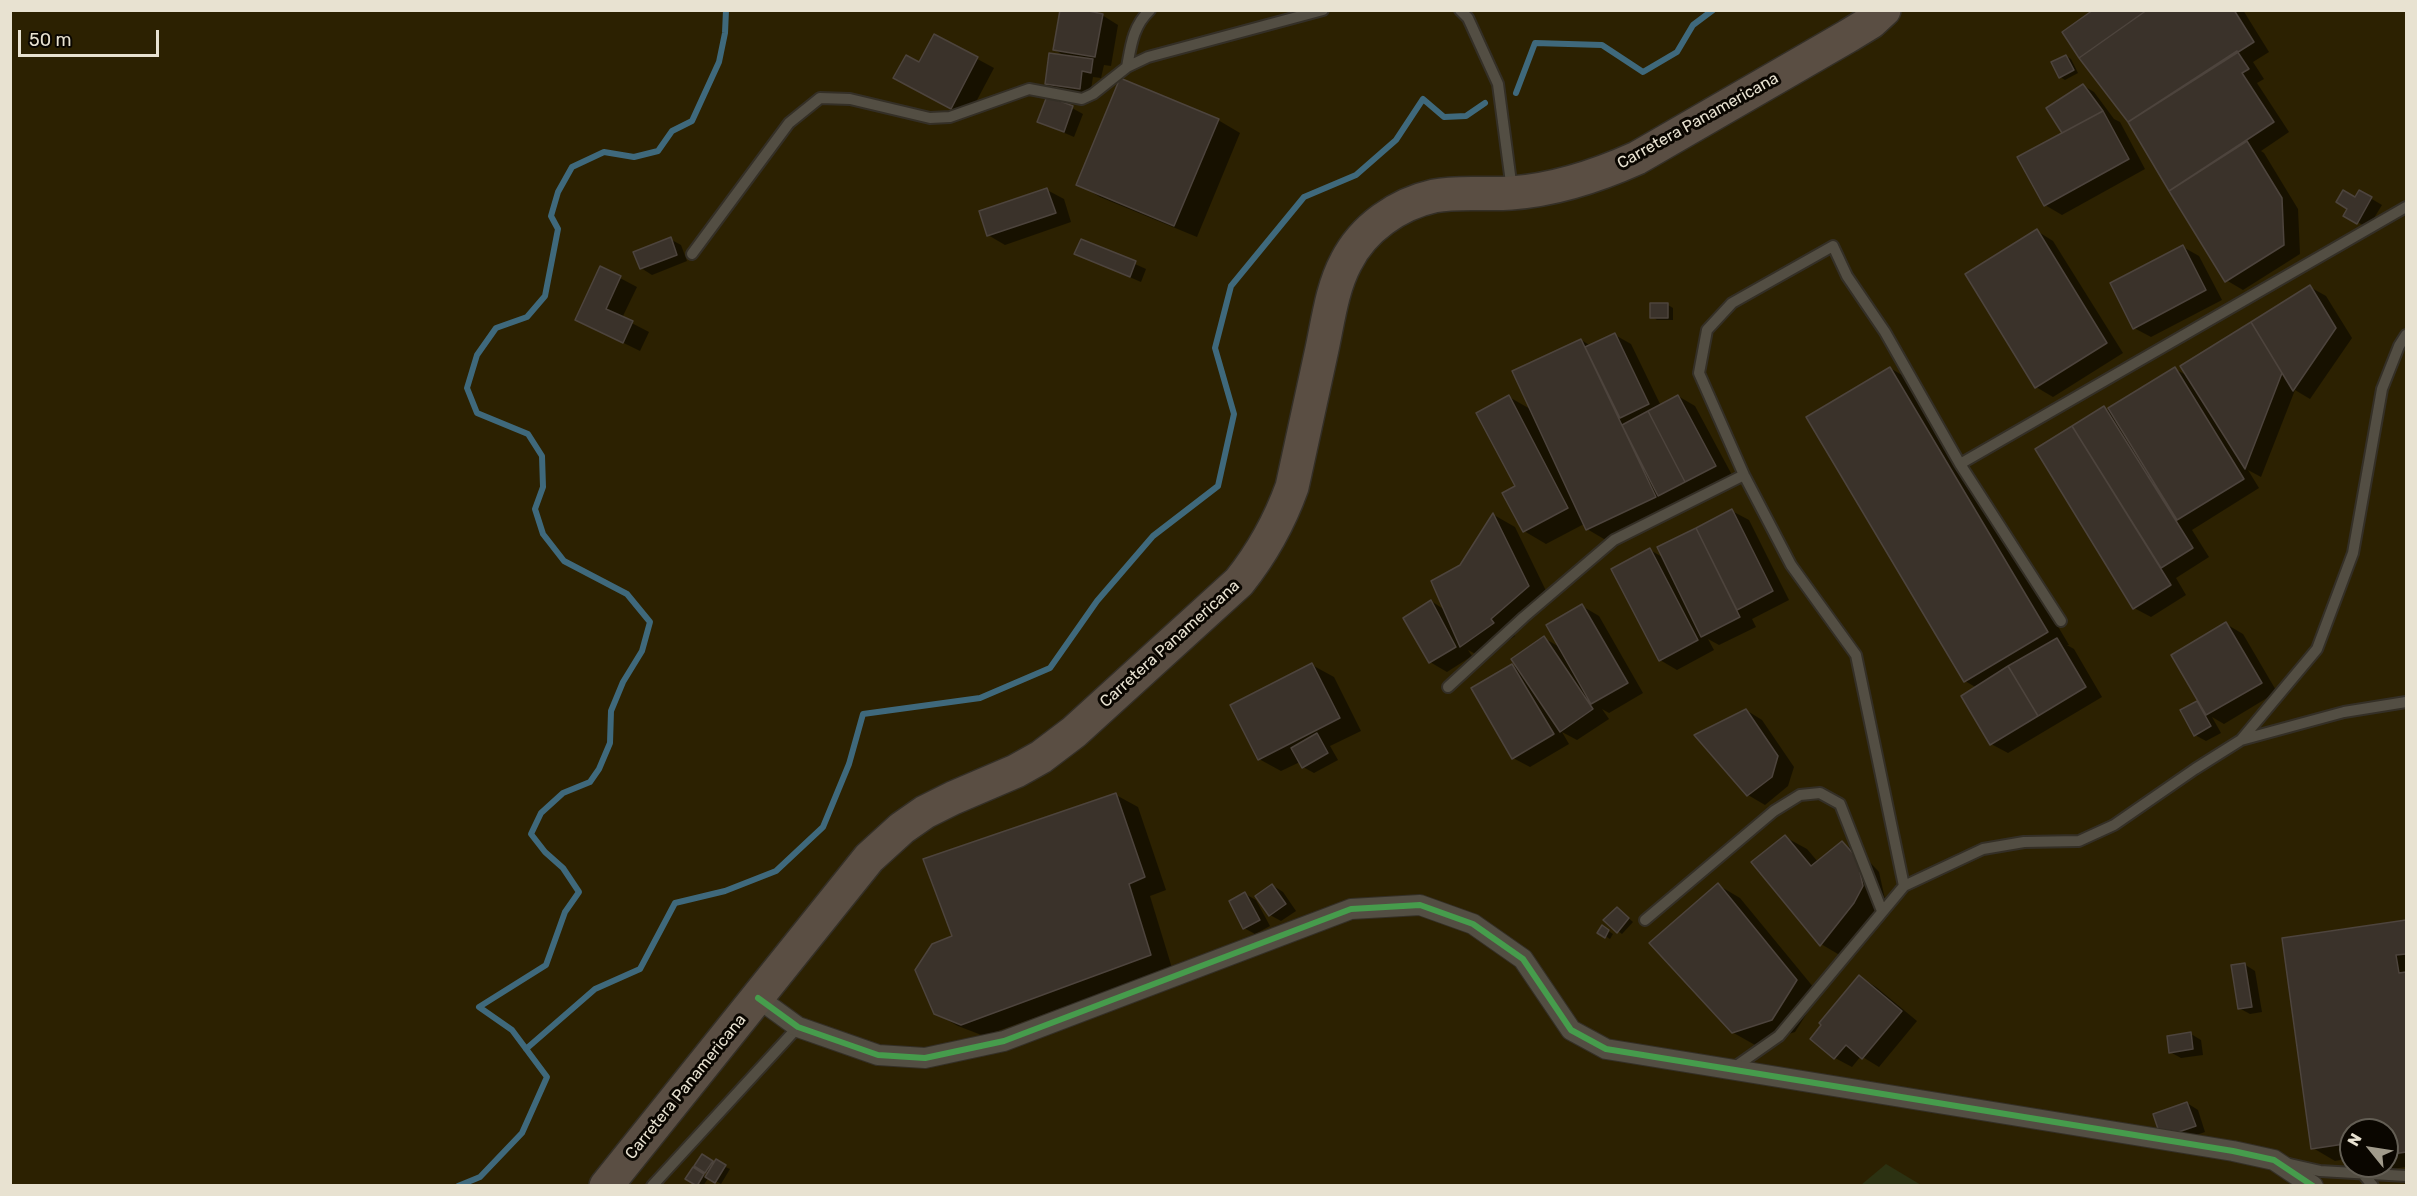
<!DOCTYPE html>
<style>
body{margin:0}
#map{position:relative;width:2417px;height:1196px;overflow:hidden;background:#1c1608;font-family:Rubik,sans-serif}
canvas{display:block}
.frame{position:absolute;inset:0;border:12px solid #e8e2d1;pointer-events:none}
.north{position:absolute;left:2339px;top:1118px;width:60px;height:60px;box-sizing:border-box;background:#0a0600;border:2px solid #635e54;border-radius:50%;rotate:300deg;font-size:16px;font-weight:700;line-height:24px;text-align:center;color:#e8e2d1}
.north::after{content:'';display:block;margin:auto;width:21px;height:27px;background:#a19b8b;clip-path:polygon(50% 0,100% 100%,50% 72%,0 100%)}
.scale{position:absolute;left:18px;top:30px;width:141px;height:27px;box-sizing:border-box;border:3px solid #e8e2d1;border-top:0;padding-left:8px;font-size:18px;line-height:21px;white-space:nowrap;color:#e8e2d1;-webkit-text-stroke:4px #0a0600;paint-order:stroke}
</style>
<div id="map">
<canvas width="2417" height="1196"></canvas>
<div class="frame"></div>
<div class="north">N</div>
<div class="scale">50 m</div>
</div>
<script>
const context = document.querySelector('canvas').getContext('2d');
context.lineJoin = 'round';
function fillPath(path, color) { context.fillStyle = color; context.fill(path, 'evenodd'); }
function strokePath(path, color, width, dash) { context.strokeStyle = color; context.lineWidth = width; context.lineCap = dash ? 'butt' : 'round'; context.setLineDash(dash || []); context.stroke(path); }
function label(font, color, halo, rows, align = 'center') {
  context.font = font + ' Rubik,sans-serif'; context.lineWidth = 6; context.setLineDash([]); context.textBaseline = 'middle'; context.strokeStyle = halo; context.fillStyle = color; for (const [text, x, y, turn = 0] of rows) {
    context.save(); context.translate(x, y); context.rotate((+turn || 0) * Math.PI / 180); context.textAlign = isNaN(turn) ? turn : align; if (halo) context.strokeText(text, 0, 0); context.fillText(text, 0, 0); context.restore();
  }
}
const built = new Path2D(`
 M10,11H2406V1185L1921,1186L1886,1165L1861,1186L11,1185ZM2351,1130H2387V1166H2351Z`);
const green = new Path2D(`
 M1886,1164L1921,1185H1861Z`);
const shadow = new Path2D(`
 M2096,10H2243L2269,52L2253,62L2264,79L2257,83L2289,132L2261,151L2264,153L2298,209L2300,254L2243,290L2226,280L2129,121Z
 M1102,15L1118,25L1111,66L1104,65L1101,78L1093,77L1090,95L1057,90L1046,84L1066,57L1055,50Z
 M935,36L994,68L968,117L912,87L920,64Z
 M2066,56L2071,59L2078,73L2065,80L2060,77Z
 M2084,86L2094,92L2114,119L2120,122L2145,169L2062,215L2045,205L2065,133Z
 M1072,108L1083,114L1074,137L1039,122Z
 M1218,120L1240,133L1197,237L1100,197L1078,184Z
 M1047,190L1064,199L1071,222L1005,245L988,235Z
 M2360,192L2382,205L2368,228L2345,215Z
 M2037,231L2053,241L2123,353L2053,397L2036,387L1967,275Z
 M670,239L681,245L687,261L652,275L641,268Z
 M1082,240L1146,269L1141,282L1076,254Z
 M2183,247L2199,256L2222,300L2151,337L2134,328Z
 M601,268L637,287L622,318L649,332L640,351L577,320Z
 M2310,287L2326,296L2352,338L2310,399L2295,390L2261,477L2248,470L2259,488L2192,530L2209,557L2176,578L2186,595L2151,617L2134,608L2037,449L2104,408L2108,410L2175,369L2188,376L2182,366Z
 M1668,305L1673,308V320H1657L1652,317Z
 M1615,335L1631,344L1661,406L1678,396L1695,406L1732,475L1609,542L1587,529L1584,524L1546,544L1524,531L1517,487L1509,397L1532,410L1581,340L1591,346Z
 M1890,368L1912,381L2069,645H2067L2074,649L2102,697L2008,753L1991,744L1977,688L1965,681Z
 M1732,511L1749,520L1789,600L1752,619L1756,627L1719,645L1708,639L1714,650L1677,670L1660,660L1650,550L1664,558L1659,548Z
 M1494,515L1515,527L1550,599L1512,632L1515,636L1483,658L1468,650L1472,656L1447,672L1430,662L1405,618L1431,601L1445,610L1461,566Z
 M1582,606L1599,616L1643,693L1609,713L1602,709L1609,719L1577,740L1562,732L1569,744L1530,767L1513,758L1512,665L1519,669L1544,638L1561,648Z
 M2226,624L2243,634L2277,692L2224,724L2212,717L2221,733L2206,741L2195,735L2197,703L2202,706Z
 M1312,665L1334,677L1361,731L1330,746L1338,760L1314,773L1303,767L1300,762L1281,771L1259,759Z
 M1746,710L1762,720L1794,767L1788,786L1765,805L1748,795L1696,735Z
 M1116,795L1138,807L1166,890L1150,896L1172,968L984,1036L958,1026L935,1013L954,937Z
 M1785,837L1807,849L1818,862L1842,843L1864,856L1879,872L1885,899L1876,916L1843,957L1821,944L1753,862Z
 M1272,885L1283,892L1296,911L1281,921L1270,915Z
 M1718,885L1740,898L1819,994L1795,1032L1755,1045L1732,1032Z
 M1245,894L1256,900L1270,926L1255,934L1244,928Z
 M1617,908L1633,922L1622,934L1618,931Z
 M2406,922V1167L2386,1170L2379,1166H2387V1130H2351V1158L2335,1161L2313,1148L2283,940Z
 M1602,927L1613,934L1610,939L1599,932Z
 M2244,964L2255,971L2262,1012L2250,1014L2239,1008Z
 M1860,977L1876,987L1917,1021L1879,1067L1861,1056L1852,1067L1835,1058L1812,1038Z
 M2191,1034L2201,1040L2203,1055L2181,1058L2170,1052Z
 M2187,1103L2198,1110L2205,1132L2173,1143Z
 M706,1158L730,1169L721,1184L709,1177L703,1186H698L687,1179L693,1169L706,1177L709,1173L696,1165Z`);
const stream = new Path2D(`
 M1516,93L1535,43L1602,45L1643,72L1677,52L1693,25L1713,10
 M526,1049L595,989L640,969L675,903L725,891L776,871L823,827L849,764L863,714L980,698L1050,668L1097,601L1153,536L1218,486L1234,414L1215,348L1231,286L1304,197L1356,175L1396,140L1423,99L1444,117L1466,116L1485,103
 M458,1186L480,1177L522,1133L547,1077L512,1030L479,1007L546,965L565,912L579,892L563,868L545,852L531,834L541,813L563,793L590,782L599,769L610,743L611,711L623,682L642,651L650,622L627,594L564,561L543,534L535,509L543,487L542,456L528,434L477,413L467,388L477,355L496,328L527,317L545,296L558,229L551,216L558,192L572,167L604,152L634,157L658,151L672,131L692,121L719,62L725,33L726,10`);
const building = new Path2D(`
 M1060,10H1084L1103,14L1095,57L1053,50Z
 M2093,10H2147L2079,58L2062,32Z
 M2147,10H2234L2254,42L2128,122L2079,58Z
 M934,34L978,57L951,109L893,78L906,55L919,62Z
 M2237,51L2249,69L2242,73L2274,122L2169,191L2128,122Z
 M1049,53L1093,59L1091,73L1082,71L1080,89L1045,84Z
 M2066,55L2074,70L2059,78L2051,62Z
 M1120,78L1219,119L1174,226L1076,185Z
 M2083,84L2103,111L2062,133L2046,108Z
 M1047,96L1073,106L1064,132L1037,122Z
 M2103,111L2129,159L2044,206L2017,157Z
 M2247,141L2282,198L2284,245L2225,282L2169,191Z
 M1047,188L1056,213L987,236L979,211Z
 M2343,190L2355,197L2359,190L2372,197L2357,224L2343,216L2347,209L2336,202Z
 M2037,229L2107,343L2035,388L1965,274Z
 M671,237L677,255L640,269L633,252Z
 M1081,239L1136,261L1130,277L1074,254Z
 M2183,245L2206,290L2133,329L2110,283Z
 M600,266L621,276L606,309L633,321L623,343L575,320Z
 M2310,285L2336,328L2293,391L2251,322Z
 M1650,303H1668V318H1650Z
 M2251,322L2282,373L2245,469L2180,366Z
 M1615,333L1649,404L1620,418L1585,347Z
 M1581,339L1656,497L1586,530L1512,371Z
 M1890,367L2048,632L1964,682L1806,417Z
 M2175,367L2244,479L2177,520L2108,408Z
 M1509,395L1568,508L1523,532L1502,493L1515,486L1476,413Z
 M1678,395L1716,466L1685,482L1648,411Z
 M2104,406L2193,548L2161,568L2072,426Z
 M1648,411L1685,482L1658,496L1622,425Z
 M2072,426L2171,585L2133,609L2035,449Z
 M1732,509L1773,591L1737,610L1696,528Z
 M1493,513L1529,586L1491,619L1494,623L1460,647L1431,581L1460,565Z
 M1696,528L1740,617L1701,637L1657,547Z
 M1650,548L1698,640L1659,661L1611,569Z
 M1431,600L1456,647L1429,663L1403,618Z
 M1582,604L1628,683L1591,704L1546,625Z
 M2226,622L2262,683L2206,715L2171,655Z
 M1544,636L1593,709L1560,732L1511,659Z
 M2057,638L2086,687L2038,716L2008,666Z
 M1312,663L1340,718L1258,760L1230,705Z
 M1512,664L1554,734L1512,759L1471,688Z
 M2008,666L2038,716L1990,745L1961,696Z
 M2197,701L2211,726L2194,736L2180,710Z
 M1746,709L1778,756L1772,777L1747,796L1694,735Z
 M1317,733L1328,753L1302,768L1291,748Z
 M1116,793L1145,877L1129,884L1151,955L961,1025L934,1014L915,970L932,944L952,936L923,859Z
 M1785,835L1811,866L1842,841L1857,858L1863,886L1854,903L1820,946L1751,862Z
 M1718,883L1797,980L1772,1020L1732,1033L1649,943Z
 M1272,884L1286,904L1269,916L1255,896Z
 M1245,892L1260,920L1243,929L1229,901Z
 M1617,907L1629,918L1617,933L1603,920Z
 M2406,920V954L2396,955L2399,973L2406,972V1152L2387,1155V1130H2351V1143L2311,1149L2282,938Z
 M1602,925L1609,930L1605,938L1597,933Z
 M2245,963L2252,1007L2238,1009L2231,965Z
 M1859,975L1902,1011L1862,1059L1846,1045L1834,1059L1810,1039L1821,1025L1819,1023Z
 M2191,1032L2193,1049L2169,1053L2167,1036Z
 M2187,1102L2196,1126L2161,1138L2153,1114Z
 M702,1154L713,1161L705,1173L694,1166Z
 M716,1159L726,1165L715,1183L705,1177Z
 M693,1167L704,1174L697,1186L685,1179Z`);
const service = new Path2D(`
 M1460,10L1468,18L1498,84L1512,190
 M1127,67C1131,45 1133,26 1150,10
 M692,254L789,123L820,98L850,99L930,118L950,117L1029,89L1082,99L1093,94L1127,67L1148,57L1323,10
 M1960,464L2406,207
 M1448,687L1524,617L1614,540L1744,475
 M2241,740L2317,649L2353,553L2382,389L2399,346L2406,335
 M1904,886L1983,849L2024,842L2079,841L2114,825L2195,769L2241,740L2344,712L2406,702
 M1645,920L1774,811L1800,795L1820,793L1840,804L1882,911
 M1732,1069L1779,1036L1904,886L1856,655L1791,565L1744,475L1699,373L1707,330L1732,303L1833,246L1847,276L1885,332L1960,464L2061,621
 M2289,1164L2320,1171L2406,1176
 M2362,1173L2373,1186
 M652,1186L798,1027`);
const minor = new Path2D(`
 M758,998L798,1027L878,1055L925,1058L1004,1041L1351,909L1420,905L1473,924L1523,959L1571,1030L1606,1049L2233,1151L2274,1160L2313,1186`);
const trunk = new Path2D(`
 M606,1186L869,858L902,828L925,812L953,798L1016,771L1041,757L1074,732L1239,582C1263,552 1279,523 1292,487C1302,441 1312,395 1322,349C1328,321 1332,288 1346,262C1363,228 1398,204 1434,196C1459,191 1486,195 1511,193C1555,190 1597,176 1637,158L1848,36L1871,22L1884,10`);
const cycleway = new Path2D(`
 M758,998L798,1027L878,1055L925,1058L1004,1041L1351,909L1420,905L1473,924L1523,959L1571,1030L1606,1049L2233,1151L2274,1160L2313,1186`);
const streetNames = [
 ["Carretera Panamericana",1698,121,-29],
 ["Carretera Panamericana",1170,644,-42],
 ["Carretera Panamericana",686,1087,-51]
];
fillPath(built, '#2c2101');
fillPath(green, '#2c3212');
fillPath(shadow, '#0007');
strokePath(stream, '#3f697c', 6);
fillPath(building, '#3a322a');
strokePath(building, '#4d443d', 1.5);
strokePath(service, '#342f26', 14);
strokePath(minor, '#342f26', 22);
strokePath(trunk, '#342f26', 36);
strokePath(service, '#534e43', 10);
strokePath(minor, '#534e43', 20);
strokePath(trunk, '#5a4e43', 33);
strokePath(cycleway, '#469c4c', 6);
label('16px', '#e8e2d1', '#0a0600', streetNames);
</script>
